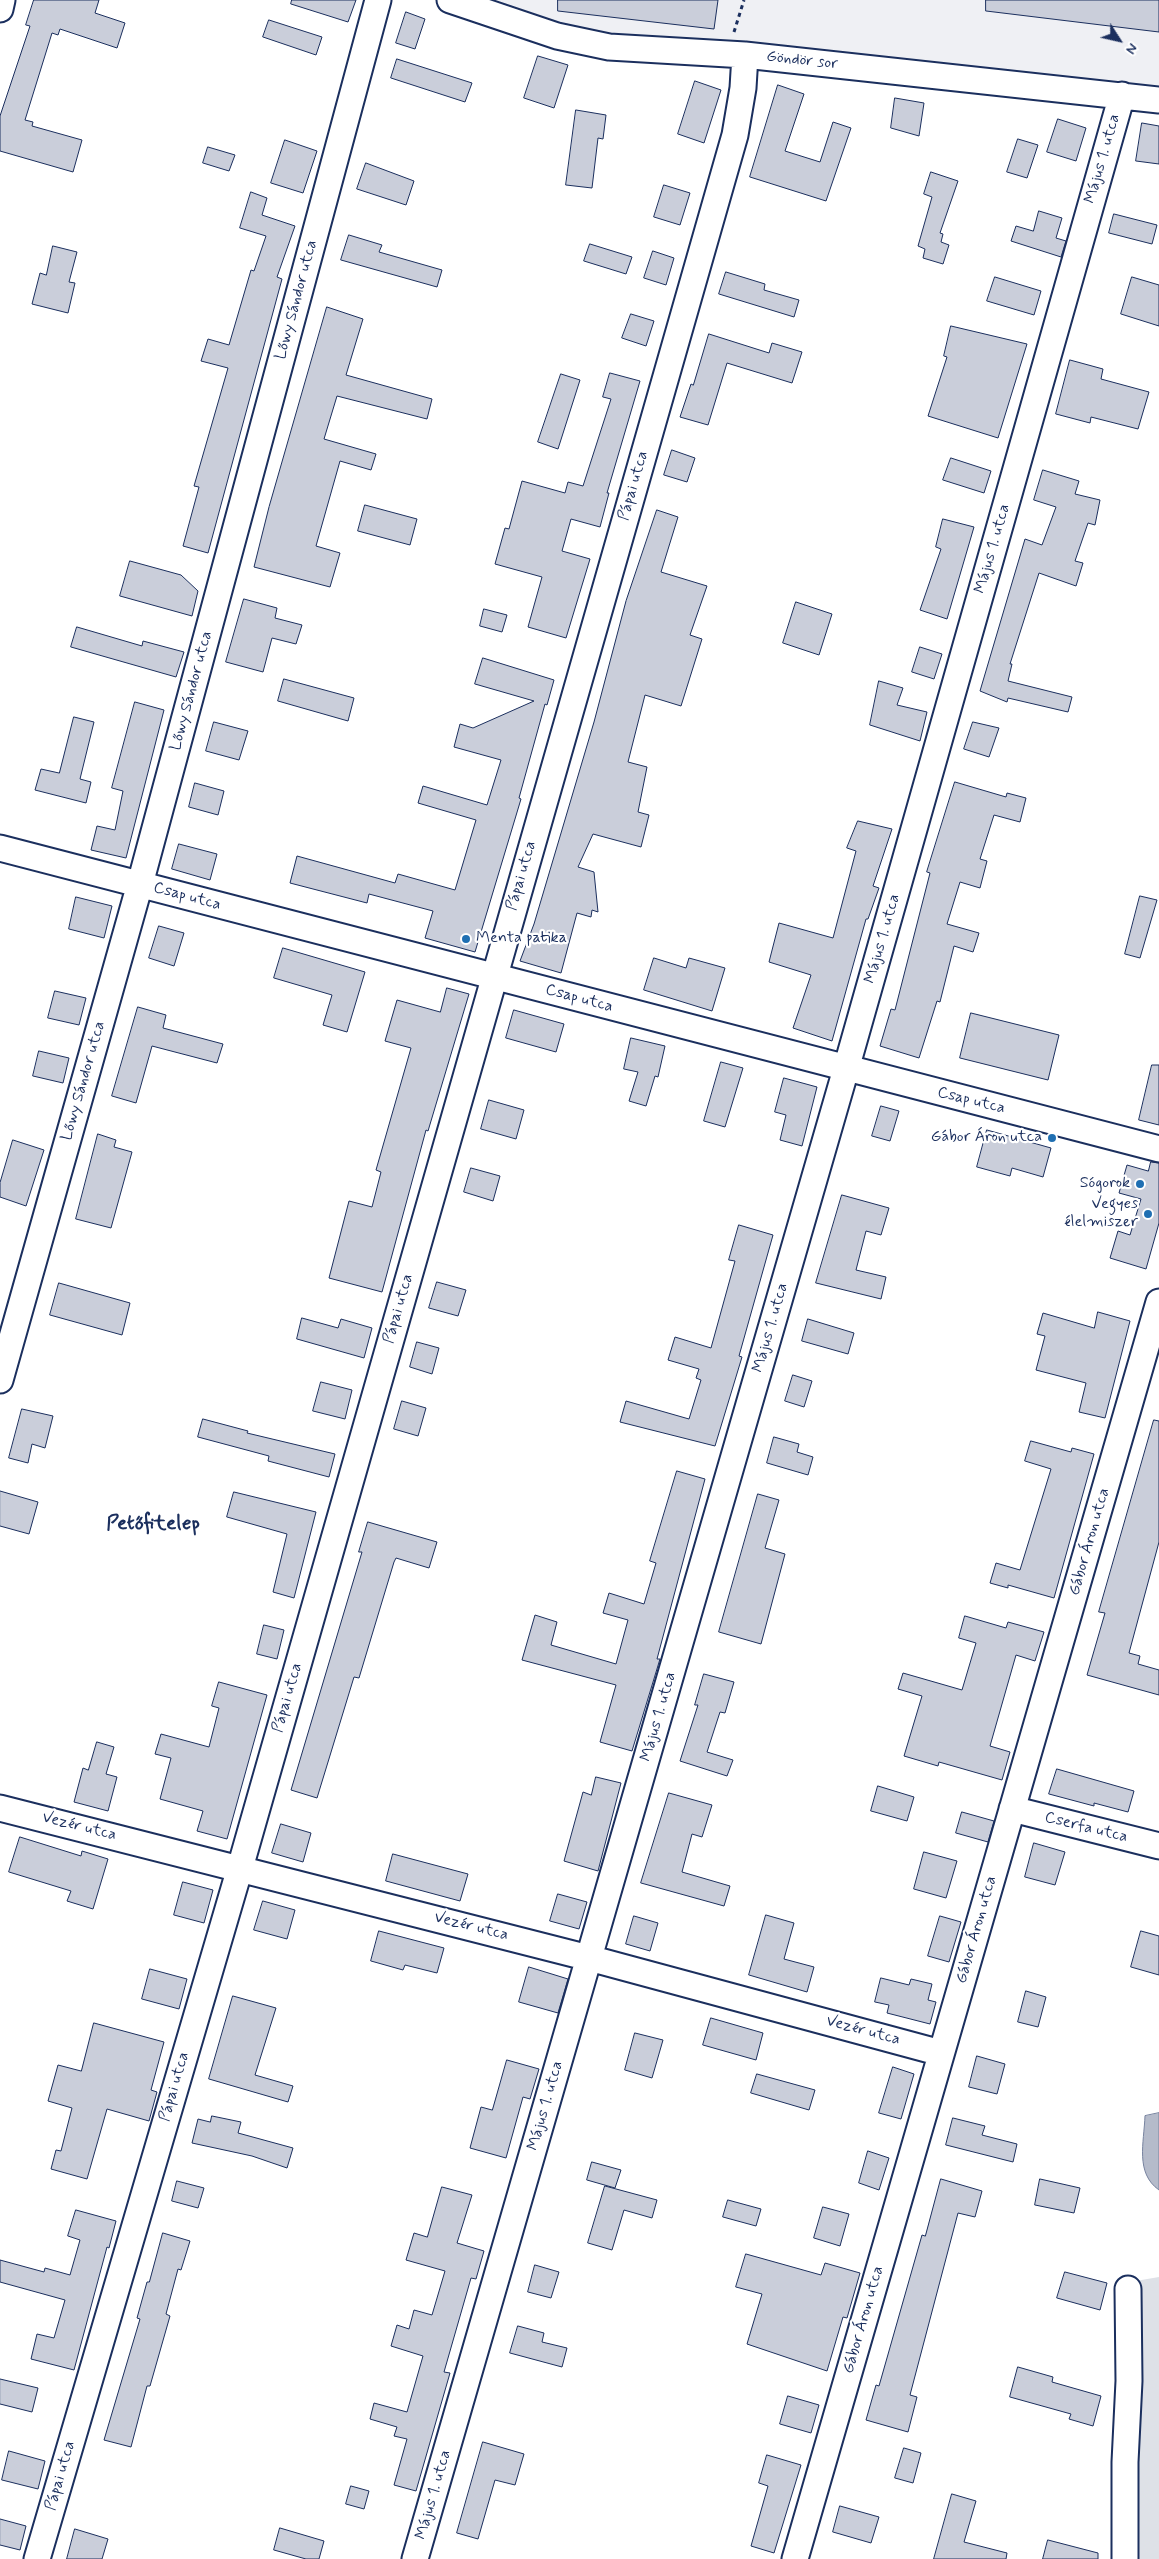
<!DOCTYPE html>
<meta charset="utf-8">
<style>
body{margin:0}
#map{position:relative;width:1159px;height:2559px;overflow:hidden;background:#fff;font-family:Mynerve,sans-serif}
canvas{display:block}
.north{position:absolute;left:1094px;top:15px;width:50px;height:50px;-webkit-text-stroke:4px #fff;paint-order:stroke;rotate:125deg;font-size:14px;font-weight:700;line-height:20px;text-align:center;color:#1b2f5e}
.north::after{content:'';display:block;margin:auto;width:18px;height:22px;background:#1b2f5e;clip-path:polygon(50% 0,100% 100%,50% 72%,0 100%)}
</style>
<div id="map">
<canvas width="1159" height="2559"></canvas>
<div class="north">N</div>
</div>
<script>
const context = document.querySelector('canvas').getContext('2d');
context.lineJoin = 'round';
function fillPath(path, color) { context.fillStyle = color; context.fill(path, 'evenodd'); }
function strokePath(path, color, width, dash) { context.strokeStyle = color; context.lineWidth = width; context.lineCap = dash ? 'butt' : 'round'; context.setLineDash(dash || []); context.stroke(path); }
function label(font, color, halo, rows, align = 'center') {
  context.font = font + ' Mynerve,sans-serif'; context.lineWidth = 4.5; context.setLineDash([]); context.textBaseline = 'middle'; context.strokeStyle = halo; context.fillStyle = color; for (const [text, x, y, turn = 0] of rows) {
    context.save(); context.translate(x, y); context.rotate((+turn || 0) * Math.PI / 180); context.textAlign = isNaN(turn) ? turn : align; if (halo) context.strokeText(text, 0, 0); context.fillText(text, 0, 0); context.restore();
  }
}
const built = new Path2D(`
 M483,0H1159V95L555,27Z`);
const green = new Path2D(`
 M1159,2277V2559H1113L1118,2284Z`);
const water = new Path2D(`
 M1159,2113V2190C1135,2173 1144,2143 1145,2116Z`);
const building = new Path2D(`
 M34,0H99L95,13L125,23L117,48L60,29L58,35L52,33L25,120L33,122L32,126L82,140L73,172L0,151V116L30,26L26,25Z
 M292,0H356L348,22L291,4Z
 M558,0H718L714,29L558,11Z
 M986,0H1159V32L986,11Z
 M406,12L425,19L415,49L396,43Z
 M269,20L322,37L316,55L263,37Z
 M538,56L568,65L554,108L524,98Z
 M397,59L472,83L465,102L391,78Z
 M695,81L721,90L704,143L678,134Z
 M778,85L804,94L785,151L820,162L833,122L851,128L826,201L750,177Z
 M895,98L924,103L919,136L891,128Z
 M576,110L606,115L603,139L598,138L592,188L566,185Z
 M1058,119L1086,128L1076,161L1047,152Z
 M1142,123L1159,126V164L1136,161Z
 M1018,139L1038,145L1027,178L1007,172Z
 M285,140L317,151L303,193L271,183Z
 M208,147L235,155L229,171L203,163Z
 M366,163L414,181L406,205L357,189Z
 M931,172L958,181L940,233L943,234L941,242L949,245L943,264L923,258L925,249L918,246L932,197L924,194Z
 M664,185L690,193L680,225L654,217Z
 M251,192L267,198L262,215L295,226L277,277L282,279L208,553L183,546L199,487L194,486L228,368L201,361L208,339L229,345L251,270L254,271L266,236L240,228Z
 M1039,211L1062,218L1056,238L1066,241L1061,257L1011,241L1016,226L1033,231Z
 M1114,214L1157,225L1152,244L1109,233Z
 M349,235L382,245L379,252L442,270L437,287L341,260Z
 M590,244L632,257L626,274L584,261Z
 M53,246L77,252L69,282L75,283L68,313L32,304L40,273L46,275Z
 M653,251L674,258L666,285L644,278Z
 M726,272L765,284L764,290L799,300L794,317L719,294Z
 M995,277L1041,291L1034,315L987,301Z
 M1132,277L1159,285V326L1121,314Z
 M327,307L363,319L346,375L432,399L427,419L337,396L324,439L376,454L371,470L340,461L316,546L340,553L330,587L254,567L269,507Z
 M631,314L654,321L646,346L622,338Z
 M951,326L1027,344L998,438L928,416L947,357L944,356Z
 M709,334L769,353L772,343L802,352L792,383L727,363L708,425L680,417L691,384L693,385Z
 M1070,360L1103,369L1101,379L1149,392L1138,429L1091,417L1090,423L1056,414Z
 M610,373L640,381L607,493H609L600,527L571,519L562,551L590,559L566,638L528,627L542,577L495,564L505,528L509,529L522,481L565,493L568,482L583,486L611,399L603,397Z
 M561,374L580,380L558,449L538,442Z
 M672,450L695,458L687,482L664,475Z
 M951,458L991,471L984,493L943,480Z
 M1043,470L1079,481L1075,494L1100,500L1095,525L1088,523L1075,561L1083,563L1076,586L1039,573L1010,664H1012L1008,681L1072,697L1068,712L1008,698L1007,702L980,691L1025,539L1042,545L1056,507L1034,500Z
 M365,505L417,519L410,545L358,531Z
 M657,510L678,517L661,572L707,586L690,635L702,639L681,706L645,695L628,762L647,767L638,812L649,815L641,847L593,834L578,867L594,872L598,912L592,910L591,917L577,913L561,973L520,961L534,924L594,722L626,601Z
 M943,519L974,527L947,619L920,610L941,549L936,547Z
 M130,561L181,575L198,591L192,616L120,596Z
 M244,599L277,608L275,618L302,625L296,644L272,638L263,672L226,662Z
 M796,602L832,614L819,655L783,643Z
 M484,609L507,615L502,632L480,626Z
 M77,627L142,646L143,641L184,652L176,677L71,647Z
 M920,647L942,654L934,679L912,672Z
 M483,658L554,680L547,705L545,704L519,798L521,799L475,952L425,938L433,911L369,894L367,903L290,883L297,856L395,883L398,874L455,890L476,820L418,803L423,786L487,805L501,760L454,747L460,724L473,728L534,701L475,684Z
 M284,679L354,698L348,721L278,701Z
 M879,681L903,688L897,705L927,712L920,741L870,725Z
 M135,702L164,710L126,858L91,850L97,826L115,830L123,791L112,788Z
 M74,717L94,722L80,779L91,782L86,803L35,790L41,769L59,773Z
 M214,722L248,731L239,760L206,751Z
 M973,722L999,728L989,757L964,749Z
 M955,782L1006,797L1007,793L1026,798L1020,822L994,815L980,859L987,861L980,888L960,882L947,924L979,933L973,952L954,946L940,1002L937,1001L919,1058L880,1046L891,1009L895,1010L930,873L927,872Z
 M195,783L224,791L218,815L189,807Z
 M858,821L892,829L873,886L879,888L868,919H866L832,1041L793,1028L811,975L769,962L779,923L833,938L856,851L847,848Z
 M179,844L217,854L210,880L172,869Z
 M1140,896L1157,900L1140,958L1125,954Z
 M76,897L112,906L104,938L69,929Z
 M159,926L184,933L174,966L149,958Z
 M283,948L365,972L347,1032L323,1025L332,995L274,978Z
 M654,958L686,968L689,958L725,968L712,1011L644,990Z
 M447,988L469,994L428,1131L426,1130L382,1292L329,1278L349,1201L372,1207L381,1172L376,1170L411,1048L385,1041L397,1000L440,1012Z
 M55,991L86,998L79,1025L48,1018Z
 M138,1007L166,1015L163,1028L223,1044L217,1063L152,1046L136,1103L112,1096Z
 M514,1010L564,1024L556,1052L506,1038Z
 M971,1013L1059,1035L1048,1080L960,1058Z
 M631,1038L665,1046L658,1077L655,1076L646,1106L629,1101L638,1072L624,1069Z
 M39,1051L69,1058L63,1083L33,1076Z
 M721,1062L743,1068L725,1127L704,1121Z
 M1152,1065H1159V1125L1139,1120Z
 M784,1078L817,1087L802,1146L780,1140L786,1115L775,1112Z
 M489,1100L524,1110L516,1139L481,1129Z
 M881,1106L899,1111L890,1141L872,1136Z
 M987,1130L1051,1148L1043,1177L1012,1168L1010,1176L977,1167Z
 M98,1134L116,1140L114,1147L132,1152L111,1228L76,1219Z
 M13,1140L44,1150L26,1206L0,1197V1183Z
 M1151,1162L1159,1163V1223L1146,1269L1110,1258L1118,1231L1130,1235L1141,1199L1119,1193L1127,1165L1148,1171Z
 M471,1168L500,1176L493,1201L464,1192Z
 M842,1195L889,1208L881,1235L866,1231L856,1270L886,1277L881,1299L816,1283Z
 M739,1225L773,1235L739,1356L742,1357L715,1446L620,1422L626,1401L689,1419L701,1380L696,1378L699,1369L668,1360L675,1337L711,1348L735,1261L729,1260Z
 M437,1282L466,1290L458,1316L429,1308Z
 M59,1283L130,1303L122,1335L50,1315Z
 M1098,1312L1130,1321L1105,1418L1079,1412L1086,1383L1036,1370L1045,1336L1037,1334L1043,1313L1094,1328Z
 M302,1318L338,1328L341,1319L372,1328L364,1358L297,1339Z
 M808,1319L854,1333L848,1354L802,1341Z
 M417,1342L439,1348L432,1374L410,1367Z
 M793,1375L812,1381L804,1407L785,1401Z
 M321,1382L352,1390L345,1419L313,1411Z
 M402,1401L426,1408L418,1436L394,1429Z
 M22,1409L53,1416L45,1448L32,1444L28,1463L9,1458Z
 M203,1419L248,1431L247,1433L335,1454L329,1477L268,1461L269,1456L198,1437Z
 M1154,1420L1159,1421V1542L1129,1653L1140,1656L1138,1664L1159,1670V1695L1087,1675L1105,1613L1099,1612Z
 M774,1437L799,1444L797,1452L813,1457L808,1475L767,1463Z
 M1031,1441L1071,1452L1072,1448L1094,1454L1054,1598L1008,1585V1588L990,1583L996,1563L1020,1570L1051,1469L1025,1461Z
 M677,1471L705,1479L657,1659H660L632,1751L600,1742L616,1685L522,1660L535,1615L557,1622L551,1645L616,1664L628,1620L603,1613L609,1593L644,1604L656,1563L650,1561Z
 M0,1491L38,1502L29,1534L0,1526Z
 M234,1492L316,1512L294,1598L273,1592L287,1534L227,1517Z
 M758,1494L779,1500L765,1548L785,1554L761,1644L719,1632Z
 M368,1522L437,1542L429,1568L396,1558L394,1562L359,1678L354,1677L317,1798L291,1790L362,1552H359Z
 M965,1616L1006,1628L1008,1622L1044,1632L1035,1661L1016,1655L990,1746L1010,1752L1002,1780L939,1762L938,1766L904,1756L922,1696L898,1689L903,1673L962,1690L976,1643L959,1638Z
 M264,1625L284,1630L277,1659L257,1654Z
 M704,1674L734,1682L725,1713L720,1712L707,1752L733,1760L727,1776L680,1761L698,1705H695Z
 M219,1682L267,1695L227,1839L197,1831L203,1811L160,1799L171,1758L155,1754L161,1734L209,1747L219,1708L212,1706Z
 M97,1742L114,1747L106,1774L117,1777L108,1811L74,1802L83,1768L88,1770Z
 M1057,1769L1134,1791L1128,1812L1094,1803V1806L1049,1794Z
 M596,1777L621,1783L598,1871L564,1861L583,1792L591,1795Z
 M878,1786L914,1797L907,1821L871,1811Z
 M669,1793L712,1805L702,1837L692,1834L682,1872L730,1886L724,1906L641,1883Z
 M962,1812L994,1821L988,1842L956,1833Z
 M281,1824L311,1833L303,1862L272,1853Z
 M20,1837L81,1856L82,1851L108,1859L93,1909L67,1901L71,1891L9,1872Z
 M1034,1843L1065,1852L1055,1885L1025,1877Z
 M924,1852L957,1861L946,1898L914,1889Z
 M393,1854L468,1874L460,1901L386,1881Z
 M183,1882L213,1890L204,1923L174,1915Z
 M558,1894L587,1902L579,1929L550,1921Z
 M263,1901L295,1910L287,1939L254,1930Z
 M766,1915L794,1923L784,1959L814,1967L807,1992L749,1975Z
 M634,1916L658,1923L650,1951L626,1944Z
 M940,1916L961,1922L949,1962L928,1956Z
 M379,1931L444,1948L437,1973L405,1965L403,1970L371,1961Z
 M1141,1931L1159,1936V1975L1131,1967Z
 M529,1967L568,1979L558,2013L519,2002Z
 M150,1969L187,1979L179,2009L142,1999Z
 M881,1978L909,1985L911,1979L932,1984L928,2000L936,2002L930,2024L887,2013L889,2005L875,2002Z
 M1026,1991L1046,1997L1038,2027L1018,2022Z
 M233,1996L276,2008L255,2075L293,2086L288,2102L209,2079Z
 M711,2018L763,2033L756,2060L703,2045Z
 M94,2023L164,2042L151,2090L157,2092L149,2121L107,2109L87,2179L51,2169L56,2150L61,2151L72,2108L48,2101L58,2065L81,2071Z
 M635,2033L663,2040L652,2078L625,2070Z
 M977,2056L1005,2064L997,2094L969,2087Z
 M507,2060L539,2069L530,2099L523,2097L506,2158L470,2148L481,2107L492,2110Z
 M893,2067L914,2074L901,2119L879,2113Z
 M757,2074L815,2090L809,2110L751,2093Z
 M212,2116L241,2122L238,2133L293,2148L287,2168L252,2156L192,2143L198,2119L210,2122Z
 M953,2118L985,2126L982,2135L1017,2144L1013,2162L946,2145Z
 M868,2151L889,2158L879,2190L859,2183Z
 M592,2162L621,2170L615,2188L587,2180Z
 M941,2179L982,2191L975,2217L958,2213L910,2395L917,2397L908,2432L866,2420L876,2385L879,2386L922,2235L925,2236Z
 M1040,2179L1080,2188L1074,2213L1035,2205Z
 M177,2181L204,2188L198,2208L172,2201Z
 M605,2186L657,2200L652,2218L624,2210L612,2250L588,2243Z
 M442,2187L472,2195L457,2243L484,2251L476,2279L471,2278L444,2372L450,2373L416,2491L394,2485L407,2439L394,2436L397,2427L370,2419L374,2403L407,2412L423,2356L391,2346L397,2325L409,2329L414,2310L432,2315L445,2271L406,2260L414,2233L427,2237Z
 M728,2200L761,2209L756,2226L723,2217Z
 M823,2207L849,2214L840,2246L814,2238Z
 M76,2210L116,2221L109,2248L107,2247L74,2370L31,2359L37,2334L54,2338L65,2300L0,2282V2260L44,2272L45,2268L70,2275L80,2240L68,2236Z
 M163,2233L190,2241L181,2270L178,2269L166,2314L170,2316L150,2386H147L131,2447L104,2440L140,2319L137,2318L147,2282H149Z
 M746,2254L821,2275L825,2263L860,2273L847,2318L843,2317L827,2371L747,2344L762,2294L736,2287Z
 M535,2265L559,2272L551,2298L528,2292Z
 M1065,2272L1107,2283L1100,2310L1057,2298Z
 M518,2326L544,2333L542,2342L567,2348L562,2367L510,2353Z
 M1018,2367L1053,2377L1052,2382L1101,2396L1093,2426L1069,2419L1071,2414L1010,2397Z
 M0,2379L38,2388L32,2412L0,2404Z
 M788,2396L819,2405L811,2433L780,2424Z
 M483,2442L524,2454L515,2485L495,2480L478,2539L457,2533Z
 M904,2448L921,2453L913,2483L895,2478Z
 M9,2451L45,2461L38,2489L2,2480Z
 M767,2455L801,2465L774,2553L751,2546L768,2486L759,2483Z
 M351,2486L369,2491L364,2509L346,2504Z
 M952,2494L976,2501L964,2542L1007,2553L1006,2559H934Z
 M840,2506L879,2517L871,2543L833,2532Z
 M0,2519L26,2526L20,2550L0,2545Z
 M280,2528L324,2541L319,2559H306L274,2550Z
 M75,2529L108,2539L102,2559H67Z
 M1048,2540L1098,2553V2559H1043Z`);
const path = new Path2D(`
 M734,32L744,0`);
const minor = new Path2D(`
 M450,0L557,36L609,47L745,55L1159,100
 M0,9L2,0
 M0,848L1159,1149
 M0,1380L140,884L378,0
 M0,1808L589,1958L941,2053
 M1012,1809L1159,1846
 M37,2559L240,1868L735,135L743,88L745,55
 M415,2559L846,1069L1122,95
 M795,2559L1159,1302
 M1125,2559V2462L1129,2381L1128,2289`);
const markers = [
 [466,939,5,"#1f6fb2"],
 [1052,1138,5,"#1f6fb2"],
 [1140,1184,5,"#1f6fb2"],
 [1148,1214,5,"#1f6fb2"]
];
const streetNames = [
 ["Göndör sor",802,61,6],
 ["Május 1. utca",1103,159,-74],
 ["Lőwy Sándor utca",297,300,-75],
 ["Pápai utca",634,486,-74],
 ["Május 1. utca",993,549,-74],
 ["Lőwy Sándor utca",192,691,-75],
 ["Pápai utca",522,876,-74],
 ["Csap utca",187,897,15],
 ["Május 1. utca",883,939,-74],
 ["Csap utca",579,999,15],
 ["Lőwy Sándor utca",84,1081,-74],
 ["Csap utca",971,1101,14],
 ["Pápai utca",399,1309,-74],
 ["Május 1. utca",771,1328,-74],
 ["Gábor Áron utca",1090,1542,-74],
 ["Pápai utca",288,1698,-74],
 ["Május 1. utca",659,1717,-74],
 ["Vezér utca",79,1827,14],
 ["Cserfa utca",1086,1828,14],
 ["Vezér utca",471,1927,14],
 ["Gábor Áron utca",977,1930,-74],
 ["Vezér utca",863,2031,15],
 ["Pápai utca",175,2087,-74],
 ["Május 1. utca",546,2106,-74],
 ["Gábor Áron utca",864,2320,-74],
 ["Pápai utca",61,2476,-74],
 ["Május 1. utca",434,2495,-74]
];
const poiNames = [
 ["Menta patika",476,939,"left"],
 ["Gábor Áron utca",1042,1138],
 ["Sógorok",1130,1184],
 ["Vegyes",1138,1205],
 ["élelmiszer",1138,1223]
];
const districtNames = [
 ["Petőfitelep",153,1525]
];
fillPath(built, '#eff0f4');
fillPath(green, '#dee1e7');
fillPath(water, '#b5bbca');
strokePath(water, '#77839f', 1);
fillPath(building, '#caceda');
strokePath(building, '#1b2f5e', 1);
strokePath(minor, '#1b2f5e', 29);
strokePath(path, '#1b2f5e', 3, [4, 4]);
strokePath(minor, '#fff', 25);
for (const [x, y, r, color] of markers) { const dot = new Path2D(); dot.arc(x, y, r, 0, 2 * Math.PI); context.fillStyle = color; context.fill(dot); strokePath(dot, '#fff', 2); }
label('16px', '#1b2f5e', '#fff', streetNames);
label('16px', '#1b2f5e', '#fff', poiNames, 'right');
label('bold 21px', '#1b2f5e', '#fff', districtNames);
</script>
